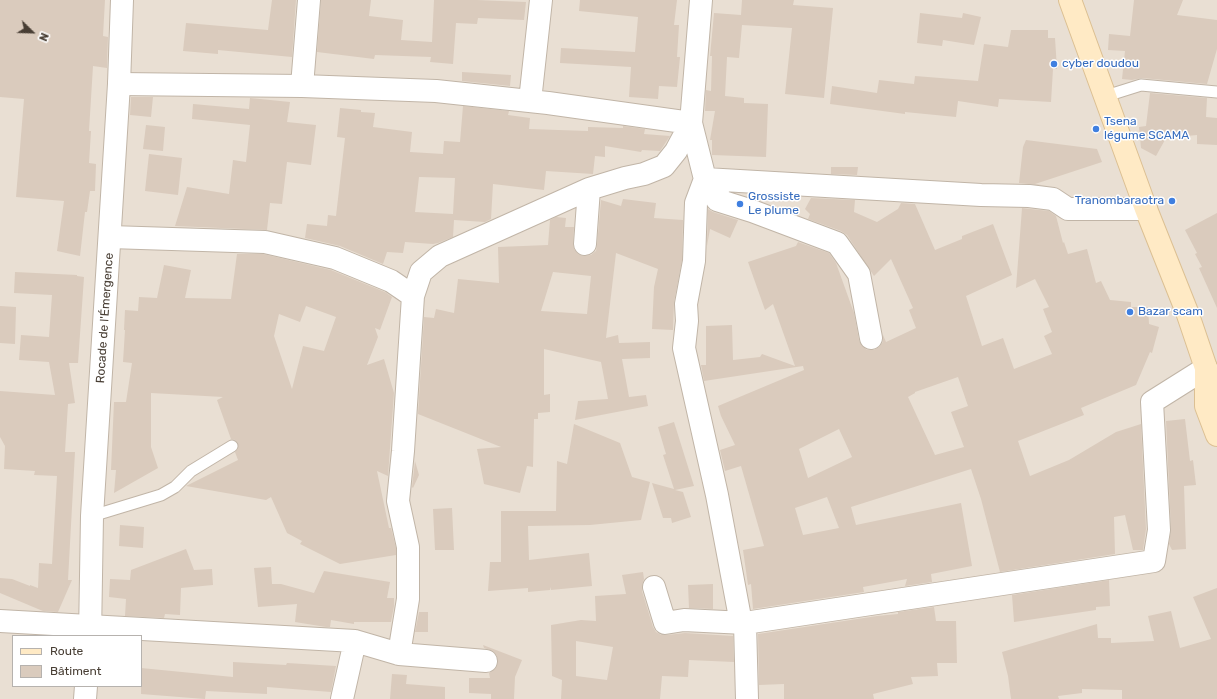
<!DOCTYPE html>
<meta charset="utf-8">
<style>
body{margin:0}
#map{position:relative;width:1217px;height:699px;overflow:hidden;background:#f4eee6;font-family:Rubik,sans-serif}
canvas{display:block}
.legend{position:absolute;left:12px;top:635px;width:130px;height:52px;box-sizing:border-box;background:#fff;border:1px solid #b6b2ae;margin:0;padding:5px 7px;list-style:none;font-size:12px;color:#483e34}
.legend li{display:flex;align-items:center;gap:8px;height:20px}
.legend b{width:20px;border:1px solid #b6b2ae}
.north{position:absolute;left:12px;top:12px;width:40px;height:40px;-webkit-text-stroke:3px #fff;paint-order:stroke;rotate:113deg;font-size:11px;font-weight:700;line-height:16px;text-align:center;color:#483e34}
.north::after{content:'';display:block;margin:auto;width:14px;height:18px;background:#483e34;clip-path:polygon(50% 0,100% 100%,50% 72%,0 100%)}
</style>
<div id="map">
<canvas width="1217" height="699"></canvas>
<ul class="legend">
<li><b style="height:5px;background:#ffeac5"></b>Route</li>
<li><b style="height:11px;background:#dacbbd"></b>Bâtiment</li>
</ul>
<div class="north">N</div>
</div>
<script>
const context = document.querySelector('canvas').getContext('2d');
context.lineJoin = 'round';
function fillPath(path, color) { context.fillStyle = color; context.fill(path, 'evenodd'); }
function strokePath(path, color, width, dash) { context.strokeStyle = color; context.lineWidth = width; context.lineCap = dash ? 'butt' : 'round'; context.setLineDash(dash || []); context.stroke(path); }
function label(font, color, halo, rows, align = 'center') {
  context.font = font + ' Rubik,sans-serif'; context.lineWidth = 3; context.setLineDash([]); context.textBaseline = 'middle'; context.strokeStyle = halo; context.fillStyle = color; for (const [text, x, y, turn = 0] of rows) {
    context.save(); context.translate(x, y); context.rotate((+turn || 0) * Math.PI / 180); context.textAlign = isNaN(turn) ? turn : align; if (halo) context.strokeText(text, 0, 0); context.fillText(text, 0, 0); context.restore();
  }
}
const residential = new Path2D(`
 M0,0H1217V699H0ZM13,636H141V686H13Z`);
const building = new Path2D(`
 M0,0H105L103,36L108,37L107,65V68L93,66L89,131H91L89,163L96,164L95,191H90L87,212H85L80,256L57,251L64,201L16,197L24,99L0,97Z
 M272,0H296L292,57L218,50V54L183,51L186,23L268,30Z
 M321,0H371L369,16L403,20L401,40L432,42L434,0H477L526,2L524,20L478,18L477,24L456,23L453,64L430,62L431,57L375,55L374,59L317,52Z
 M580,0H677L674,25H679L677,57H680L677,87L659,86L658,99L629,97L631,67L560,63L561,48L635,52L638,17L579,11Z
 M742,0H794L793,5L833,8L824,98L785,94L792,28L742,25L739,58L727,57L725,96L744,98V103L768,104L766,157L712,155V140H710L715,111H705L706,90L711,91L712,56H710L714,13L741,15Z
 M1134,0H1183L1177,15L1217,20V49L1207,84L1142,78L1132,80L1122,79L1125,51L1108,50L1109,34L1130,36Z
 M920,13L962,18L963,13L981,17L974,45L943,40L942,46L917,43Z
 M1011,30H1048V38H1055L1057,69H1053L1051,102L999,99L998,107L958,101L956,117L905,112V114L830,104L832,86L877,93L879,80L914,84L915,76L978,81L984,44L1008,47Z
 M462,72L511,75L510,86L462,81Z
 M1150,93L1207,98L1206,117L1217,118V145L1197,144V135L1166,138L1156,156L1141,148L1139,127L1146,126Z
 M131,97H153L151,117L130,115Z
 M250,98L290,102L287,122L316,125L311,165L287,162L282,204L270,203L267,230L175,226L187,187L229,194L233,160L246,162L250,125L192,119L193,104L249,109Z
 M463,106L509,111L508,115L530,118L529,129L588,131V127L623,128V126L645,129L644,134L670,136L660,151L642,150L641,152L605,146V157L595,156L593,174L546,171L544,190L493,184L491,219L485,222L454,220L453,237L438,243L433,244L405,242L403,253L387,252L383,264L340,246L305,238L307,224L327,226L328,215L336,216L345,138L337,137L340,108L361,110V112L375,113L373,127L412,132L410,152L443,154L444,141L460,142ZM419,177L455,178L453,214L415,212Z
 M146,125L165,127L163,151L143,149Z
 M1026,140L1097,149L1102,162L1035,184L1048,186L1019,183L1023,147Z
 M149,154L182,158L178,195L145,191Z
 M831,167H858L857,175L831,174Z
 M811,198L855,200L854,212L877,222L898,209L901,203L915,204L935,250L962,239V236L993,224L1012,275L966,296L982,346L1003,338L1014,369L1052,354L1044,336L1052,332L1043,309L1049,307L1035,279L1016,288L1022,208L1049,211L1056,216L1063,243L1064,242L1068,254L1087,249L1096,283L1101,281L1110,300L1131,302V307H1148L1149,324L1159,327L1152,353L1150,352L1136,385L1081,408L1084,415L1018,441L1030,476L1069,460L1116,432L1141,424L1146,529L1143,550H1133L1125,515L1114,517L1115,554L1000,572L981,499L971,469L851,507L856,525L961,503L972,566L931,574L932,582L905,586L907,579L863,587L864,592L753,609L751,584L748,585L743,550L764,546L741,466L725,471L720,450L735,445L721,416L718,406L804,370L803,366L704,381L701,365H706V326L732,325L733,360L760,357L762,354L795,366L773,304L765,310L748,262L796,246L798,242L829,253L836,263L854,313L859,340L862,346L867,350H874L879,347L883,342V335L886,342L916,328L909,310L913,308L891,259L874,276L847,235L841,231L808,219L810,214L805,209ZM958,377L968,406L951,412L964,447L935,455L908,397L915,393V392ZM839,429L852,457L808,478L799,449ZM827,497L839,528L803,535L795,508Z
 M623,199L656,203L654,218L683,220L682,260L674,302L673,330L652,329L654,287L658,269L616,253L606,338L618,335L619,343L650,342V358L622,359L629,397L646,395L648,406L575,420L578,401L608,399L601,362L544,349V395L550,394V412L538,413V419H534L533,467L527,466L520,493L484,484L477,449L501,447L418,414L424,317L434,318L436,309L454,313L458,279L499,283L498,247L548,245L550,220L556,217L566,218L565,227H574L573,243L574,249L578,254L584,256L591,255L596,251L597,245L601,200L621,206ZM553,272L591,276L587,314L541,311Z
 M708,209L713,212L738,220L730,238L710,229L707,246Z
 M1217,213V308L1199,268L1202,267L1195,254L1197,253L1185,230Z
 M237,254H263L331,270L385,292L392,297L380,330L375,328L378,337L367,365L384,359L394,393L388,476L377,471L389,528H391L396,548V555L340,564L300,544L302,541L287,533L271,497L266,500L186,486L238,460L235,452L238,449V443L235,440L231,439L217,400L223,397L151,393V447L158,468L114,493L116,470H111L114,402H126L132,363L123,362L125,330H124L125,310L138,311L139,297L157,298L164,265L191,270L185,298L231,299ZM306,306L336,317L324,351L303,346L292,389L274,336L279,314L300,322Z
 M15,272L77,275V276L84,277L78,363H69L75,403L68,404L65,452H75L68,580H72L58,612L43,611L38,609L0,593V578L12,579L30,586V585L38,588L39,563L52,564L57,476L34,475L35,471L4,469L5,446L0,437V391L55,395L49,362L19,360L21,335L49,337L52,295L14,293Z
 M0,306L16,307L15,344L0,343Z
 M1185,419L1190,461L1193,460L1196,485L1184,486L1186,549L1172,550L1169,544L1171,529L1166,421Z
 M674,422L694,486L675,490L683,492L691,517L672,523L671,518H663L652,483L674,489L663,455L666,454L658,427Z
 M574,424L620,443L632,477L650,482L641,520L590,525L528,526L529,560L589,553L592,586L551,590V587L550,590L528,592V588L488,591L490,562H501V511H556L557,461L567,464Z
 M415,461L419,475L413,488L412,487Z
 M452,508L454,550H435L433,509Z
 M120,525L144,527L143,548L119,546Z
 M186,549L194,570L212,569L213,585L181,588L180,615L165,614L164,618L125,616L126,599L109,597L110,579L130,580L131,570Z
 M271,567L272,584H281L314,593L324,571L390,582L387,598H394V606L391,622H354V624L331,620L330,627H326L295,622L297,604L258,607L254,568Z
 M643,572L644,579L642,585V591L653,627L656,632L661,635H667L685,633L733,636L734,662L689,660L688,677L662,676L660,699H561L562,680L552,676L551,625L581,620L596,621L595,596L626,594L622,575ZM576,641L613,647L607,680L576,676Z
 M1109,580L1110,606L1096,607V610L1014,622L1012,595Z
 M713,584V609L689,608L688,585Z
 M1217,588V699H1122V690L1082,689V693L1058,696L1059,699H1011L1008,676L1002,652L1097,624L1098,638H1111V643L1154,641L1148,616L1171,611L1180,648L1211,639L1193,597Z
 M934,607L936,621H956L957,663H937L938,676L911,677L913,684L873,694L874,699H784V684L759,685L758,634L877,616L898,614V612Z
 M419,612H428V632H415Z
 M483,645L522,660L515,677L514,699H491V694L469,693V678H490L489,673L496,668L498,662L497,656L493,651L484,648Z
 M233,662L286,665L287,663L336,666L331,692L267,687V694L206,691L205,699L141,694V668L233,677Z
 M392,674L407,675L406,684L445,687V699H390Z`);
const service = new Path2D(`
 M1106,96L1141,85L1217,92
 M92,516L161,495L175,487L191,471L232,446`);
const minor = new Path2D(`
 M701,0L691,123L705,179L696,203L694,261L686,304L687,321L684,348L717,495L741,623
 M119,84L302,86L436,91L548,103L691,123
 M302,86L309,0
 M530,101L541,0
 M705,179L981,195L1029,196L1053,199L1068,209H1146
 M719,180L717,200L752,211L837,243L859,274L871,338
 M110,237L265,242L335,258L391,281L413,296
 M585,244L589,189
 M654,587L665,623L684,620L745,623L1154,561L1159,530L1152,402L1206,368
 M0,621L355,641L399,654L486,661
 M745,623L747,699
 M399,654L408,599V547L398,501L403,451L413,296L421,272L440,256L589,189L625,178L644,174L664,166L676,151L691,123
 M342,699L355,641`);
const tertiary = new Path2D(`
 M90,636L92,516L119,84L122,0
 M85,699L86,686`);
const secondary = new Path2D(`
 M1070,0L1146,209L1187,312L1206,368V406L1217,435`);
const markers = [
 [1054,64,4,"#3f7fe0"],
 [1096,129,4,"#3f7fe0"],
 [1172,201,4,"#3f7fe0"],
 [740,204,4,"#3f7fe0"],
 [1130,312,4,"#3f7fe0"]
];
const shopNames = [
 ["cyber doudou",1062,64],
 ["Tsena",1104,122],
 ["légume SCAMA",1104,136],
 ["Grossiste",748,197],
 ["Le plume",748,211],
 ["Tranombaraotra",1164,201,"right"],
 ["Bazar scam",1138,312]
];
const streetNames = [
 ["Rocade de l'Émergence",105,318,-86]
];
fillPath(residential, '#e9dfd3');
fillPath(building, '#dacbbd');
strokePath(service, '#c1b5a7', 13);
strokePath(minor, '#c1b5a7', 24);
strokePath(tertiary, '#c1b5a7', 24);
strokePath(secondary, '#dcc093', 24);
strokePath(service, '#fff', 11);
strokePath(minor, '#fff', 22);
strokePath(tertiary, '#fff', 22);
strokePath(secondary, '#ffeac5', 22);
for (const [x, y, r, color] of markers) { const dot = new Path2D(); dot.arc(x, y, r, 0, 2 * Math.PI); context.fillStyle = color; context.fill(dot); strokePath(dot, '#fff', 1.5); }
label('12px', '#366cbe', '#fff', shopNames, 'left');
label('12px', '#483e34', '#fff', streetNames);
</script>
